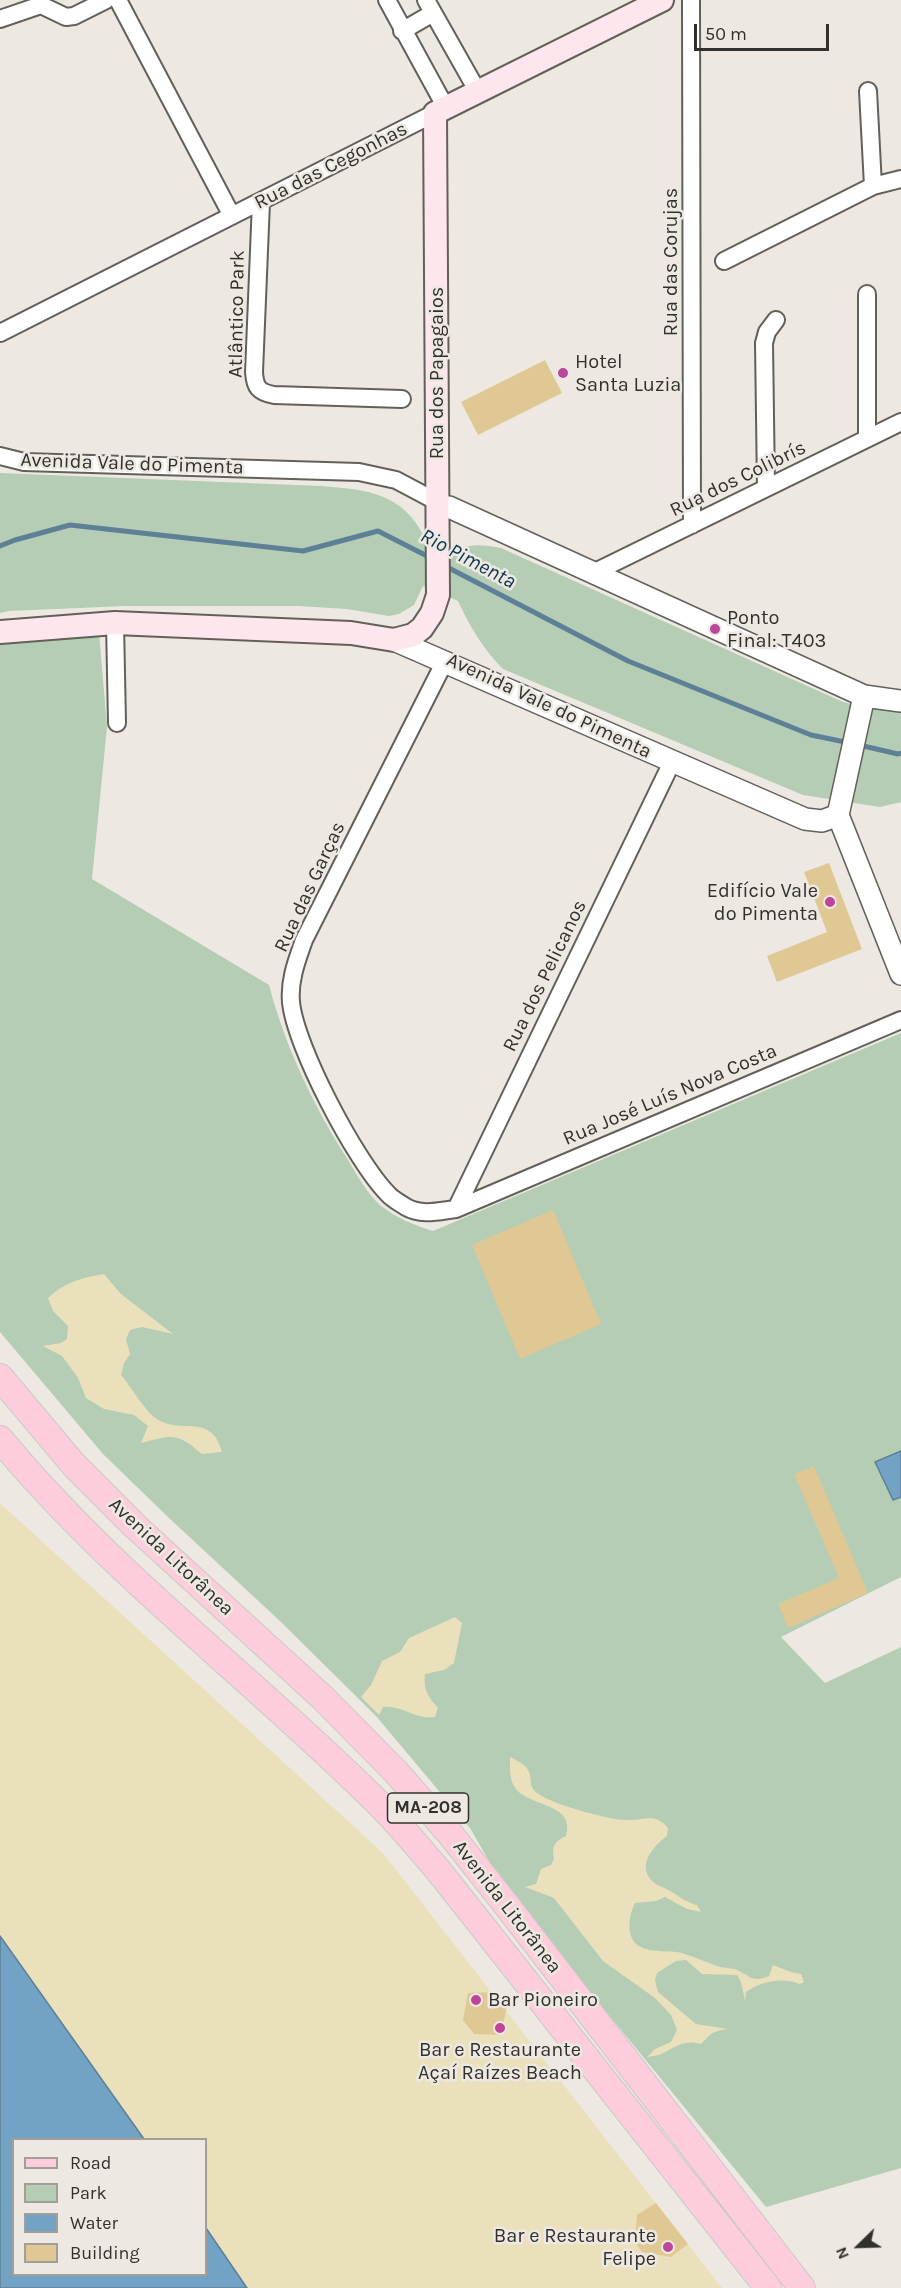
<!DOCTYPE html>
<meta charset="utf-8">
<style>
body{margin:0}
#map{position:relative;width:901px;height:2288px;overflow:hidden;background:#ede9e2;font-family:Karla,sans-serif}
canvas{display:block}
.legend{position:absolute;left:12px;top:2138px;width:195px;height:138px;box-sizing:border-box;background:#ede9e2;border:2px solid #a29f9a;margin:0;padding:8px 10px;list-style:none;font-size:18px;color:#31302d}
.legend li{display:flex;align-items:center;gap:12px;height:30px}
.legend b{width:30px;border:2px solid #a29f9a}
.north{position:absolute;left:829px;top:2216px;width:60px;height:60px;-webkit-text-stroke:4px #ede9e2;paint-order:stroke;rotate:247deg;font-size:16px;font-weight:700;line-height:24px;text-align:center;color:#31302d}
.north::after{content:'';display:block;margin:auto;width:21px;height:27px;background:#31302d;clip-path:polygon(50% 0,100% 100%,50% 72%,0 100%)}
.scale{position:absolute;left:694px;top:24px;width:135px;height:27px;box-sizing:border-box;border:3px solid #31302d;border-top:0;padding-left:8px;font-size:18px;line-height:21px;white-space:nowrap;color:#31302d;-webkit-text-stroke:4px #ede9e2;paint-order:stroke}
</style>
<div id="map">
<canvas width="901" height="2288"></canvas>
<ul class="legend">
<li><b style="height:8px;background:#fdcddb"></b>Road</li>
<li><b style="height:16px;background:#b4cdb4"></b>Park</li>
<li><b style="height:16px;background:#72a2c4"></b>Water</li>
<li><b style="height:16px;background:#e0c894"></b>Building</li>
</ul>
<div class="north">N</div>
<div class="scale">50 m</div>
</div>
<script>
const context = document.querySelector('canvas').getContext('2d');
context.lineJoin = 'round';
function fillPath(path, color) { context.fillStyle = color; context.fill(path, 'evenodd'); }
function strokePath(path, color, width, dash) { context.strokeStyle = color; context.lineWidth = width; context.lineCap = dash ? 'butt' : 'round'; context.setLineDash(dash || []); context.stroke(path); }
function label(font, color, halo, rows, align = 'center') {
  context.font = font + ' Karla,sans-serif'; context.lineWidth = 5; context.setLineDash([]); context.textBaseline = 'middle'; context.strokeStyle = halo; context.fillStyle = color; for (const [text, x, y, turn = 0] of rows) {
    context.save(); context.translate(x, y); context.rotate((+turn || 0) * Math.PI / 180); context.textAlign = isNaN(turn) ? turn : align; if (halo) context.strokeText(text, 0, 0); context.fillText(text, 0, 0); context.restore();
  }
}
const green = new Path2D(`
 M0,473L321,486C367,490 402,492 425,538L456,550C472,543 484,545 501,548L843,702L879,710H901V802L880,807L803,795L503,669C483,649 470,627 458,601L423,586L414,605L399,614L389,616L347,609L298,606H126L9,611L0,613Z
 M99,632L107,727L92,879L269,985C285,1046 314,1107 348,1160C357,1175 367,1193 380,1205C396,1218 414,1225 433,1231L901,1033V1577L781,1637L825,1683L901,1647V2168L766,2207L504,1887L470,1828L376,1716L281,1622L169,1518L103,1454L0,1332V641Z`);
const sand = new Path2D(`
 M104,1274L121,1294L173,1334L142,1327L130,1330L126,1339L130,1354L124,1363L121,1375C130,1385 147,1414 157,1419C180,1435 212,1412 222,1452L202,1454C176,1432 173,1435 141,1443L148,1426L134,1415L104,1409L86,1398L78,1378L62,1356L43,1346L61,1343L67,1339L68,1326L53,1311L48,1298C65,1282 81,1278 104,1274Z
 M0,1503L383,1853L722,2288H247L206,2228V2140L144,2139L0,1936Z
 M455,1617L462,1623L454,1663L444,1670L425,1674C423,1689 428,1697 438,1708L435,1717C415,1720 402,1705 383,1707L379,1715L361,1697L371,1685L382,1661L400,1652L409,1638Z
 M510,1757C518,1761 529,1766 530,1775C531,1780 530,1784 533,1789C540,1800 584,1812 597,1815C608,1818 619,1820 630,1820C647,1820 655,1813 668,1828L667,1836C655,1845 637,1863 651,1880C655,1885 666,1888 672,1892C680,1897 687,1903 697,1905L701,1912L687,1909L665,1897L656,1901L635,1903C629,1915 625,1937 639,1946C652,1954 671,1949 685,1954C697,1958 708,1963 720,1967C725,1968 730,1968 734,1969C749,1974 751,1984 769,1976L773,1965L791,1972L801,1974L804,1982L800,1984C782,1977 762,1981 746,1992L745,2001L741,1982L737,1975L702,1974L686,1960L676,1961L657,1973L655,1980L658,1992L696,2024L728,2029C712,2031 712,2033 701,2044C686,2040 680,2044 667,2051C661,2055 654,2056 647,2057L655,2049L671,2042L677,2030L671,2015L655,1998L603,1961L554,1898L525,1887L536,1884L541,1869L551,1865L554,1859C551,1846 555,1841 566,1836C576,1803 530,1807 516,1789C509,1780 510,1769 510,1757Z`);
const water = new Path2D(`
 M901,1451V1497L893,1500L875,1462Z
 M0,1936L144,2139L14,2140V2274H206V2228L247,2288H0Z`);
const stream = new Path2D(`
 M0,546L15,540L70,525L303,551L378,531L431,558
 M445,566L628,661L811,735L850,743
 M859,745L898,754L901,753`);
const building = new Path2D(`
 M545,360L562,393L478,435L461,402Z
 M829,863L862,949L777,982L767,956L827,932L804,872Z
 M553,1210L601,1324L520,1359L472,1245Z
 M814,1466L868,1593L788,1628L778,1604L839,1578L794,1474Z
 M497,1992L507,2006L501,2035L474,2034L463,2020L468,1993Z
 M656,2203L688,2244L671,2257L642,2252L635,2242L637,2215Z`);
const minor = new Path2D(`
 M118,0L232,216
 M387,0L446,108
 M426,0L478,92
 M691,0L692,525
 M0,19L41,5L66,17L74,16L106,0
 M402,31L433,13
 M873,186L901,179
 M261,202L254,372C255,387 258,392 274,395L402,399
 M724,261L873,186L868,91
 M867,294V438
 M0,333L435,113
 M0,456L24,462L359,472L396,480L445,506
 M766,488L764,343L767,332L776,320
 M593,573L901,422
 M115,623L117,723
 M445,661L304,940C297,960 289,980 291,1002C295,1046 356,1162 388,1194C392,1199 400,1203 406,1207C422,1216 439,1211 456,1209L901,1020
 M456,1209L672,762`);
const tertiary = new Path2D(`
 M449,507L864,696L901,701
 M394,640L805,819L822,821L838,815
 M838,815L901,974
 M838,815L864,696`);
const secondary = new Path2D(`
 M0,632L115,623L351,633L394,640L413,635L422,628L432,613L438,595L435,113L662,0`);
const primary = new Path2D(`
 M0,1377L74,1465L136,1527L323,1698L396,1772L451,1835L504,1902L802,2288
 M0,1439C111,1573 251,1677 374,1799C397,1821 417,1846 438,1870L768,2288`);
const markers = [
 [563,373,6,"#bd459a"],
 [715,629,6,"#bd459a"],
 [830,902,6,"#bd459a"],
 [476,2000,6,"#bd459a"],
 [500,2028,6,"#bd459a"],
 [668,2247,6,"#bd459a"]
];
const shields = [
 [428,1808,81]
];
const shieldNames = [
 ["MA-208",428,1808]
];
const streetNames = [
 ["Rua das Cegonhas",331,166,-27],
 ["Rua das Corujas",671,262,-90],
 ["Atlântico Park",237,314,-89],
 ["Rua dos Papagaios",437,373,-90],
 ["Avenida Vale do Pimenta",132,464,2],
 ["Rua dos Colibrís",738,479,-26],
 ["Avenida Vale do Pimenta",549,706,25],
 ["Rua das Garças",310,887,-65],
 ["Rua dos Pelicanos",545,976,-64],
 ["Rua José Luís Nova Costa",670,1095,-23],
 ["Avenida Litorânea",171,1557,43],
 ["Avenida Litorânea",507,1907,52]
];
const poiNames = [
 ["Hotel",575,362],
 ["Santa Luzia",575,385],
 ["Ponto",727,618],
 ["Final: T403",727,641],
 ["Edifício Vale",818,891,"right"],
 ["do Pimenta",818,914,"right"],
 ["Bar Pioneiro",488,2000],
 ["Bar e Restaurante",500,2050,"center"],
 ["Açaí Raízes Beach",500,2073,"center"],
 ["Bar e Restaurante",656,2236,"right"],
 ["Felipe",656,2259,"right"]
];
const waterNames = [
 ["Rio Pimenta",468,559,28]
];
fillPath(green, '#b4cdb4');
fillPath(sand, '#eae0bb');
fillPath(water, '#72a2c4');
strokePath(water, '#5e8097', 1.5);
strokePath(stream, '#5e8097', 5);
fillPath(building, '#e0c894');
strokePath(minor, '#63605a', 20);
strokePath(tertiary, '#63605a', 24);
strokePath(secondary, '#63605a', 26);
strokePath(primary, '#c9c9c8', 28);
strokePath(minor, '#fff', 16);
strokePath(tertiary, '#fff', 21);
strokePath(secondary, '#fee6ed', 22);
strokePath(primary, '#fdcddb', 26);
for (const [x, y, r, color] of markers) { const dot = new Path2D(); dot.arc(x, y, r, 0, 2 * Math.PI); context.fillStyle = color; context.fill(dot); strokePath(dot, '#ede9e2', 2); }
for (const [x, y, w] of shields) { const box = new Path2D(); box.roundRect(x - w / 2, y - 15, w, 30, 4.5); context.fillStyle = '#ede9e2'; context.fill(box); strokePath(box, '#31302d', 1.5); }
label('bold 18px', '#31302d', null, shieldNames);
label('20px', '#31302d', '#ede9e2', streetNames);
label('20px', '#31302d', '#ede9e2', poiNames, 'left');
label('italic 21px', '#0d354d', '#ede9e2', waterNames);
</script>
